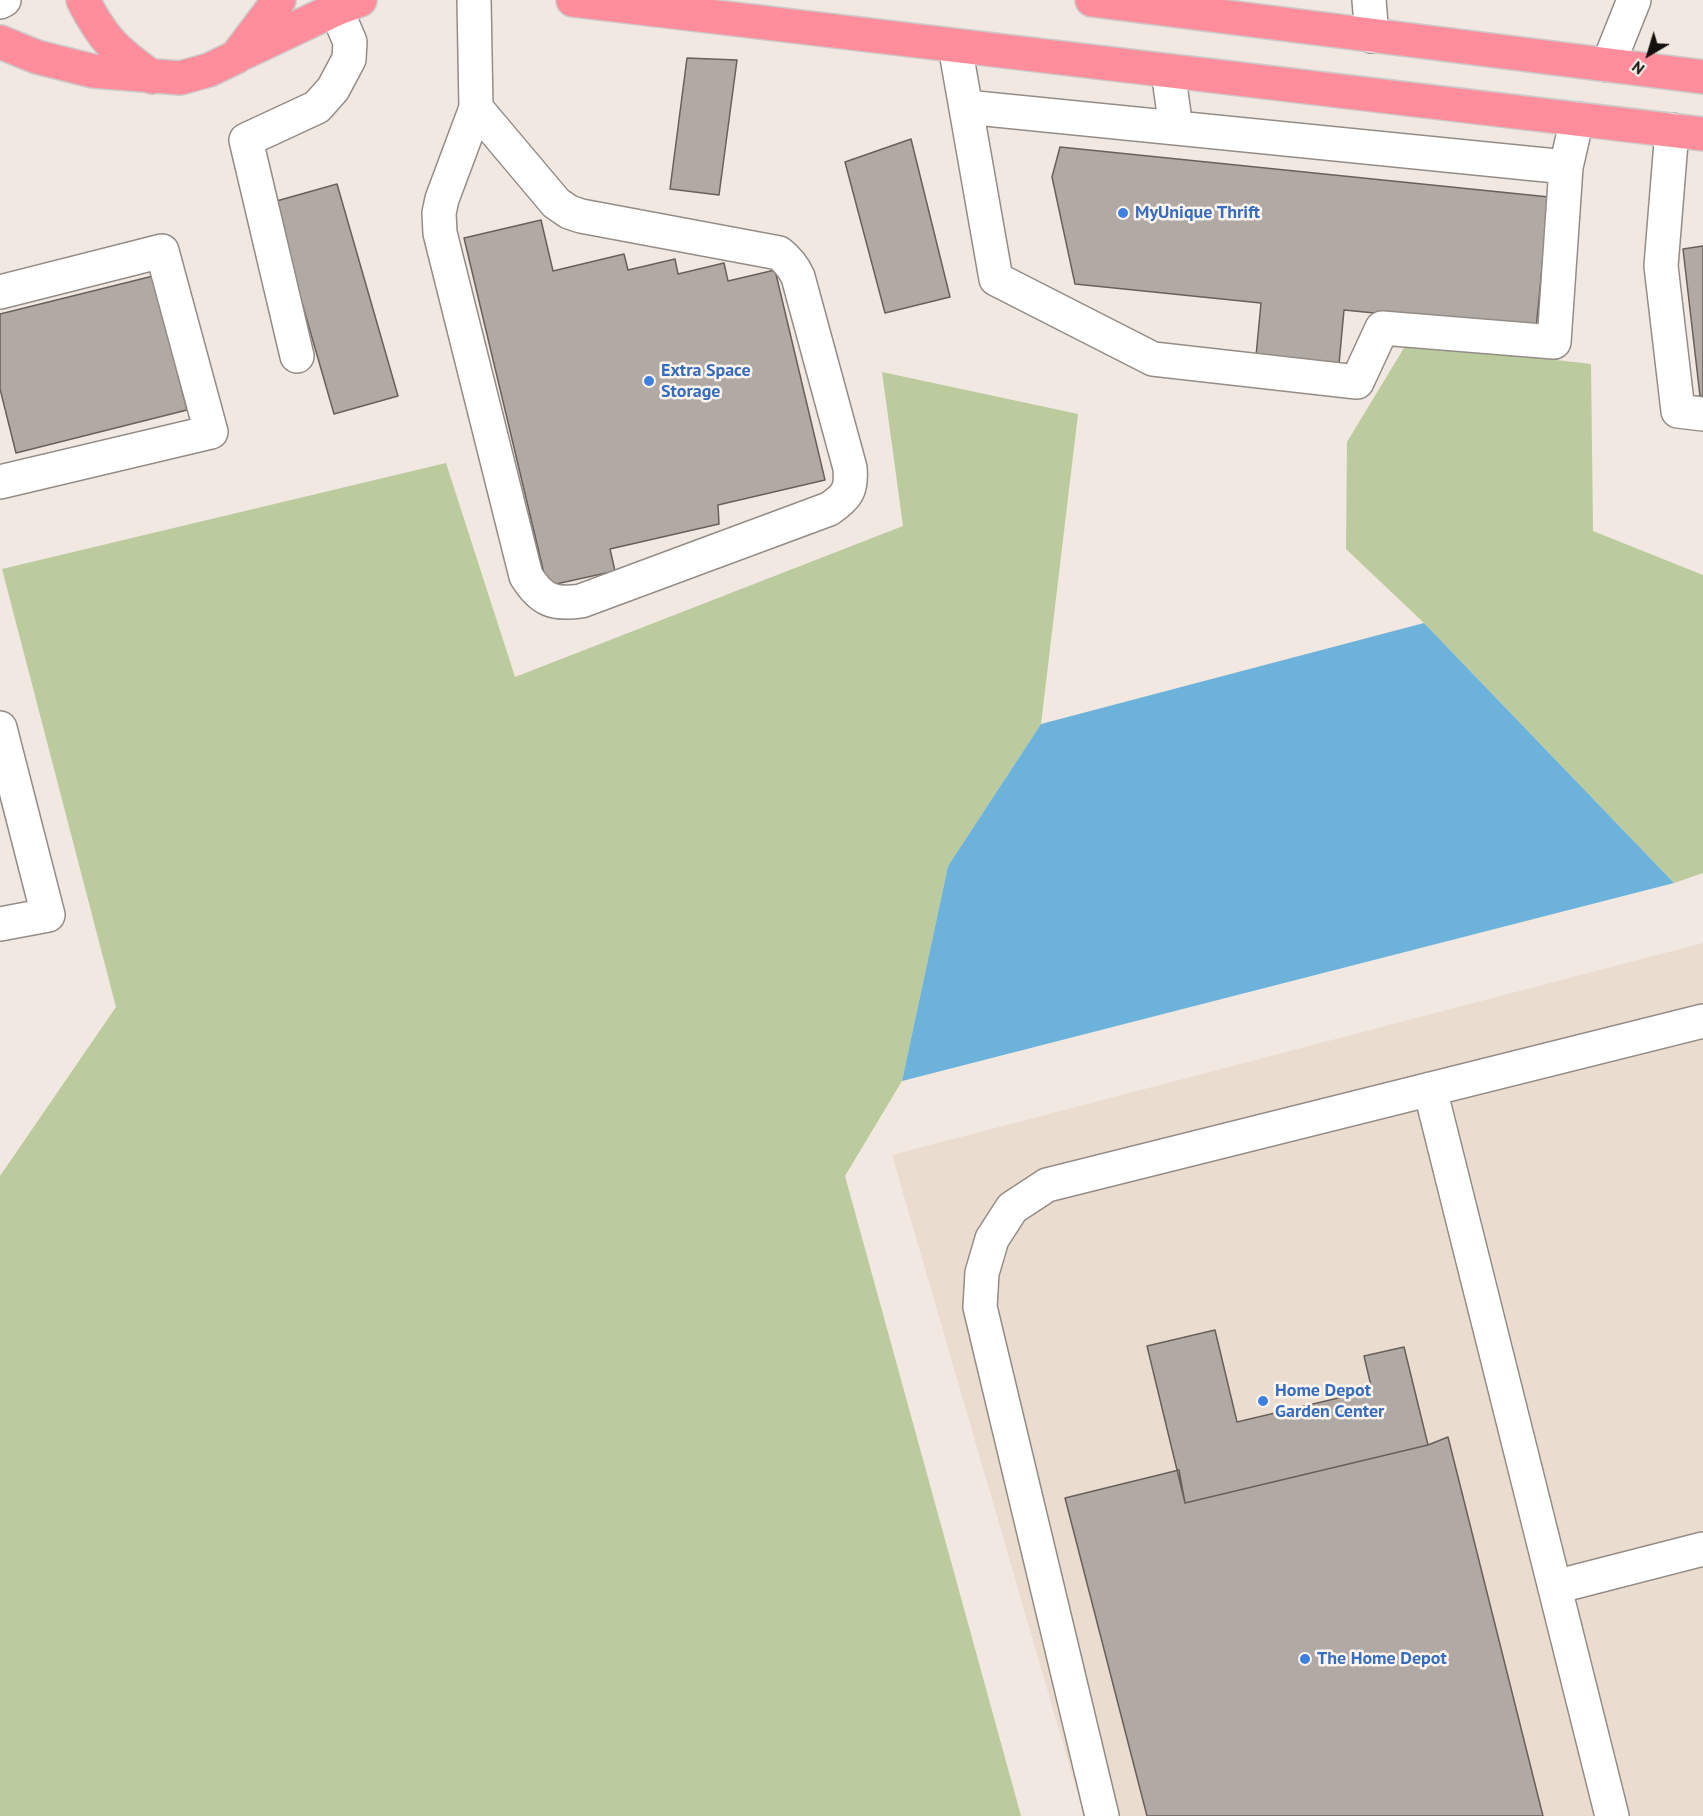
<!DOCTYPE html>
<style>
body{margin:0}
#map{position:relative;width:1703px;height:1816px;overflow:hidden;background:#f1e8e1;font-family:"PT Sans",sans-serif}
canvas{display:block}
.north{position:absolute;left:1619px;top:24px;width:60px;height:60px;-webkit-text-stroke:4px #fef5ef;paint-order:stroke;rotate:218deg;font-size:16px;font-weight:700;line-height:24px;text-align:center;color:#13100e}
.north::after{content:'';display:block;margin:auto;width:21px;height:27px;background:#13100e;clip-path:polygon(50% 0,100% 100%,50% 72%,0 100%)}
</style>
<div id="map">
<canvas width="1703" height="1816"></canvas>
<div class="north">N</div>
</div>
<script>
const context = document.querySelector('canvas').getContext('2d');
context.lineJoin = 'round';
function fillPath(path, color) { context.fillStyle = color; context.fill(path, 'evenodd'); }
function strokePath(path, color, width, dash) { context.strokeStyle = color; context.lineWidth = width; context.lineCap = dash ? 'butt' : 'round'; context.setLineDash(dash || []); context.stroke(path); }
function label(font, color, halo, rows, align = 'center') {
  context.font = font + ' "PT Sans",sans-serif'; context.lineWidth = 5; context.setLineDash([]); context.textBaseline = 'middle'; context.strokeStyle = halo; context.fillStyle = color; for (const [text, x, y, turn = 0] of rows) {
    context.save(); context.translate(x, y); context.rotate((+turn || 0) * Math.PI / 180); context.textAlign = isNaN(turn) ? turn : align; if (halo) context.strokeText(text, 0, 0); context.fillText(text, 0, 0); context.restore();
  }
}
const built = new Path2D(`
 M1703,943V1816H1084L892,1155Z`);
const green = new Path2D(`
 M1407,343L1591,364L1593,531L1703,575V873L1674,883L1424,623L1346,549L1347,442Z
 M882,372L1078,414L1041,724L948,866L902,1081L845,1176L1021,1816H0V1176L116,1007L2,569L446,463L515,677L903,526Z`);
const water = new Path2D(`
 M1424,623L1674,883L902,1081L948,866L1041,724Z`);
const building = new Path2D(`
 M687,58L737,60L719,195L670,189Z
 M911,139L950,297L885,313L845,162Z
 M1060,147L1549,197L1536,329L1344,310L1339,364L1256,356L1261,303L1075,284L1052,177Z
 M337,184L398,396L334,414L273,202Z
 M541,220L553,271L624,254L628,270L675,259L678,274L724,263L728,281L775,270L825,480L718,505L719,524L610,549L615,571L547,586L464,238Z
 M1703,246V396H1700L1683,249Z
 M153,276L187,410L16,453L0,389V314Z
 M1215,1330L1237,1422L1372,1390L1364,1356L1404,1347L1428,1445L1185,1503L1147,1346Z
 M1448,1437L1543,1816H1147L1065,1498L1179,1470L1185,1503L1428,1445Z`);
const minor = new Path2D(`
 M474,0L476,108L442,199L439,213L440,233L526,576C541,600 553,605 581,601L829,509C847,497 852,490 850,468L798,277C793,266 788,260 779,253L581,216L569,212L556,203L476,108
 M1369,0L1372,36
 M0,2L4,0
 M955,46L996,279L1153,359L1357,382L1382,328L1554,342L1566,167L1577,119
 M1608,65L1634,0
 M1168,71L1176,128
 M966,107L1566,167
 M1672,130L1661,266L1678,411L1703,414
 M0,292L162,251L211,432L0,482
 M297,356L246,140L317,107L333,89L349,59L350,42L336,9
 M0,728L48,915L0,924
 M1430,1089L1612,1816
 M1555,1587L1703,1549
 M1102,1816L980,1307L982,1273L992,1239L1012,1208L1047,1185L1703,1021`);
const highway = new Path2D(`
 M83,0C103,40 117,52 152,77
 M573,0L1703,134
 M1092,0L1703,77
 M0,42L37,57L93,71L180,78L209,70L236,57L279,0
 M243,53L336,9L360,0`);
const markers = [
 [1123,213,6,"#3f7fe0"],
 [649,381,6,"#3f7fe0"],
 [1263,1401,6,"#3f7fe0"],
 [1305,1659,6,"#3f7fe0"]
];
const shopNames = [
 ["MyUnique Thrift",1135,213],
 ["Extra Space",661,371],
 ["Storage",661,392],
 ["Home Depot",1275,1391],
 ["Garden Center",1275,1412],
 ["The Home Depot",1317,1659]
];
fillPath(built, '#ebdcd0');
fillPath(green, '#bbcb9d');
fillPath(water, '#6cb2da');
fillPath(building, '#b1a9a3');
strokePath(building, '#68605b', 1.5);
strokePath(minor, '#948c86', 36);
strokePath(highway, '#cbcaca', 36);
strokePath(minor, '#fff', 33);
strokePath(highway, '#ff8d9b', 33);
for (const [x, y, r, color] of markers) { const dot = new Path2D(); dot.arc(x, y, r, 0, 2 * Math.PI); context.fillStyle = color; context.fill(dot); strokePath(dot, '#fef5ef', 2); }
label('bold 18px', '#366cbe', '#fef5ef', shopNames, 'left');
</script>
